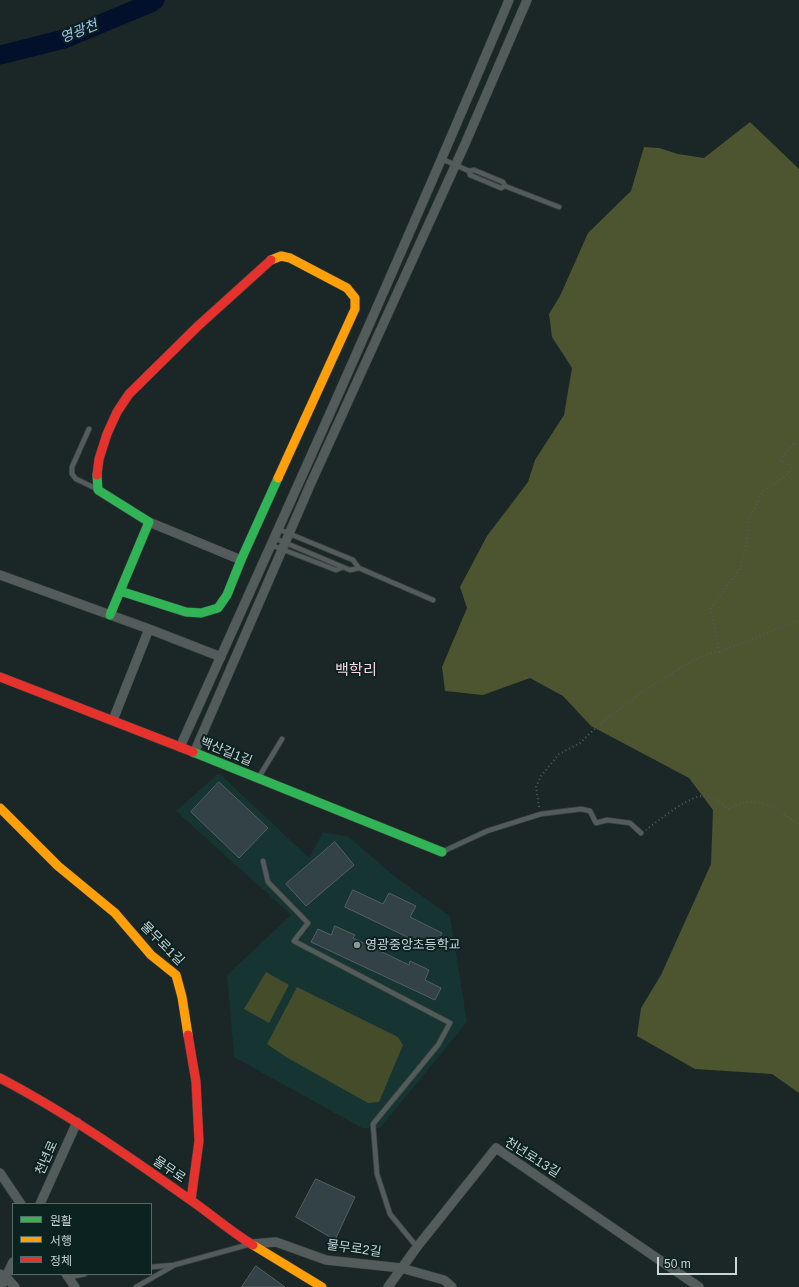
<!DOCTYPE html>
<meta charset="utf-8">
<style>
body{margin:0}
#map{position:relative;width:799px;height:1287px;overflow:hidden;background:#1b2726;font-family:Arial,"Noto Sans KR",sans-serif}
canvas{display:block}
.legend{position:absolute;left:12px;top:1203px;width:140px;height:72px;box-sizing:border-box;background:#0c2220;border:1px solid #576a68;margin:0;padding:5px 7px;list-style:none;font-size:12px;color:#c8d5d4}
.legend li{display:flex;align-items:center;gap:8px;height:20px}
.legend b{width:20px;border:1px solid #576a68}
.scale{position:absolute;left:657px;top:1257px;width:80px;height:18px;box-sizing:border-box;border:2px solid #c8d5d4;border-top:0;padding-left:5px;font-size:12px;line-height:14px;white-space:nowrap;color:#c8d5d4;-webkit-text-stroke:3px #0c2220;paint-order:stroke}
</style>
<div id="map">
<canvas width="799" height="1287"></canvas>
<ul class="legend">
<li><b style="height:5px;background:#30b455"></b>원활</li>
<li><b style="height:5px;background:#ff9f0a"></b>서행</li>
<li><b style="height:5px;background:#e5322d"></b>정체</li>
</ul>
<div class="scale">50 m</div>
</div>
<script>
const context = document.querySelector('canvas').getContext('2d');
context.lineJoin = 'round';
function fillPath(path, color) { context.fillStyle = color; context.fill(path, 'evenodd'); }
function strokePath(path, color, width, dash) { context.strokeStyle = color; context.lineWidth = width; context.lineCap = dash ? 'butt' : 'round'; context.setLineDash(dash || []); context.stroke(path); }
function label(font, color, halo, rows, align = 'center') {
  context.font = font + ' Arial,"Noto Sans KR",sans-serif'; context.lineWidth = 4; context.setLineDash([]); context.textBaseline = 'middle'; context.strokeStyle = halo; context.fillStyle = color; for (const [text, x, y, turn = 0] of rows) {
    context.save(); context.translate(x, y); context.rotate((+turn || 0) * Math.PI / 180); context.textAlign = isNaN(turn) ? turn : align; if (halo) context.strokeText(text, 0, 0); context.fillText(text, 0, 0); context.restore();
  }
}
const built = new Path2D(`
 M219,773L309,858L323,832L349,837L394,876L450,916L467,1022L380,1128H362L234,1057L227,975L291,915L176,811Z`);
const green = new Path2D(`
 M266,972L289,985L269,1023L244,1009Z
 M297,987L398,1037L403,1045L379,1102L368,1103L286,1057L267,1044Z`);
const forest = new Path2D(`
 M750,122L799,169V1093L772,1074L695,1069L637,1036L641,1008L661,975L711,864L713,810L689,778L591,726L563,696L530,678L483,695L445,691L442,667L467,608L460,587L487,536L528,482L535,460L564,415L572,368L552,337L549,314L560,296L588,233L631,191L644,147L659,148L678,154L704,158Z`);
const river = new Path2D(`
 M0,55L64,39L151,3L155,0`);
const building = new Path2D(`
 M219,782L268,828L239,858L191,812Z
 M335,842L354,865L306,906L286,884Z
 M353,890L383,904L389,893L416,906L410,917L442,933L434,950L345,907Z
 M335,926L355,935L353,938L409,965L410,961L429,970L425,980L441,988L435,1000L311,942L318,929L331,935Z
 M316,1179L355,1197L335,1240L296,1217Z
 M256,1266L285,1287H242Z`);
const path = new Path2D(`
 M719,652L711,608L739,570L746,549L749,518L764,490L786,476L792,468L790,465L780,461L794,443L799,445
 M539,807L536,787L541,776L559,754L580,743L601,723L642,692L689,663L708,654L719,652L799,620
 M646,830C658,821 691,794 705,796C715,798 722,803 729,809C734,807 740,802 746,802C767,800 783,813 799,825`);
const lane = new Path2D(`
 M442,159L469,171L470,175L501,188L505,186L559,207
 M469,171L474,170L503,182L505,186
 M89,429L72,467V474L76,479L97,489
 M278,529L353,560L359,568L433,600
 M274,538L350,570L359,568
 M271,545L336,570L343,567
 M259,777L282,739
 M444,851L487,831L541,814L581,809L590,811L596,823L607,820L630,823L641,833
 M263,861L268,882L308,923L294,941L450,1023L438,1045L373,1124L377,1174L390,1214L417,1247
 M151,1267L174,1265L247,1245
 M69,1277L85,1274
 M136,1287L173,1266`);
const street = new Path2D(`
 M149,522L241,560
 M0,575L149,629L221,657
 M113,720L149,629
 M180,747C292,499 404,251 509,0
 M194,753L311,483L465,144L527,0
 M0,1173L21,1204
 M40,1204L77,1122
 M251,1244L276,1242L326,1260L401,1268L444,1280L452,1287
 M0,1274L6,1277L15,1287
 M66,1274L75,1287
 M1,1287L13,1262
 M388,1287L417,1247L496,1148L699,1287`);
const fast = new Path2D(`
 M97,475L98,490L149,522L110,615
 M120,591L186,612L201,613L218,608L227,595L241,560L278,478
 M193,752L442,852`);
const slow = new Path2D(`
 M271,260L281,256L290,258L347,288L355,298V309L278,478
 M0,808L58,866L115,913L151,955L176,975L182,997L188,1035
 M253,1245L322,1287`);
const jam = new Path2D(`
 M97,475L99,459L107,434L117,412L129,394L198,326L271,260
 M0,677L193,752
 M188,1035L196,1082L199,1141L191,1200
 M0,1078C67,1113 128,1156 189,1199C211,1214 231,1232 253,1245`);
const markers = [
 [357,945,4,"#8b9897"]
];
const streetNames = [
 ["백산길1길",226,752,22],
 ["물무로1길",162,944,45],
 ["천년로",47,1158,-66],
 ["천년로13길",532,1158,32],
 ["물무로",169,1170,34],
 ["물무로2길",354,1249,8]
];
const poiNames = [
 ["영광중앙초등학교",365,945]
];
const waterNames = [
 ["영광천",79,32,-22]
];
const quarterNames = [
 ["백학리",356,671]
];
fillPath(built, '#163431');
fillPath(green, '#454c2a');
fillPath(forest, '#4c5530');
strokePath(river, '#02102b', 19);
fillPath(building, '#324246');
strokePath(building, '#555f60', 1);
strokePath(lane, '#384241', 6);
strokePath(street, '#384241', 10);
strokePath(fast, '#384241', 10);
strokePath(slow, '#384241', 10);
strokePath(jam, '#384241', 10);
strokePath(path, '#515a59', 2, [1, 3]);
strokePath(lane, '#535c5b', 4.5);
strokePath(street, '#535c5b', 9);
strokePath(fast, '#30b455', 9);
strokePath(slow, '#ff9f0a', 9);
strokePath(jam, '#e5322d', 9);
for (const [x, y, r, color] of markers) { const dot = new Path2D(); dot.arc(x, y, r, 0, 2 * Math.PI); context.fillStyle = color; context.fill(dot); strokePath(dot, '#0c2220', 1.5); }
label('13px', '#c8d5d4', '#0c2220', streetNames);
label('13px', '#c8d5d4', '#0c2220', poiNames, 'left');
label('italic 14px', '#a5c6f5', '#0c2220', waterNames);
label('15px', '#f9d7df', '#0c2220', quarterNames);
</script>
